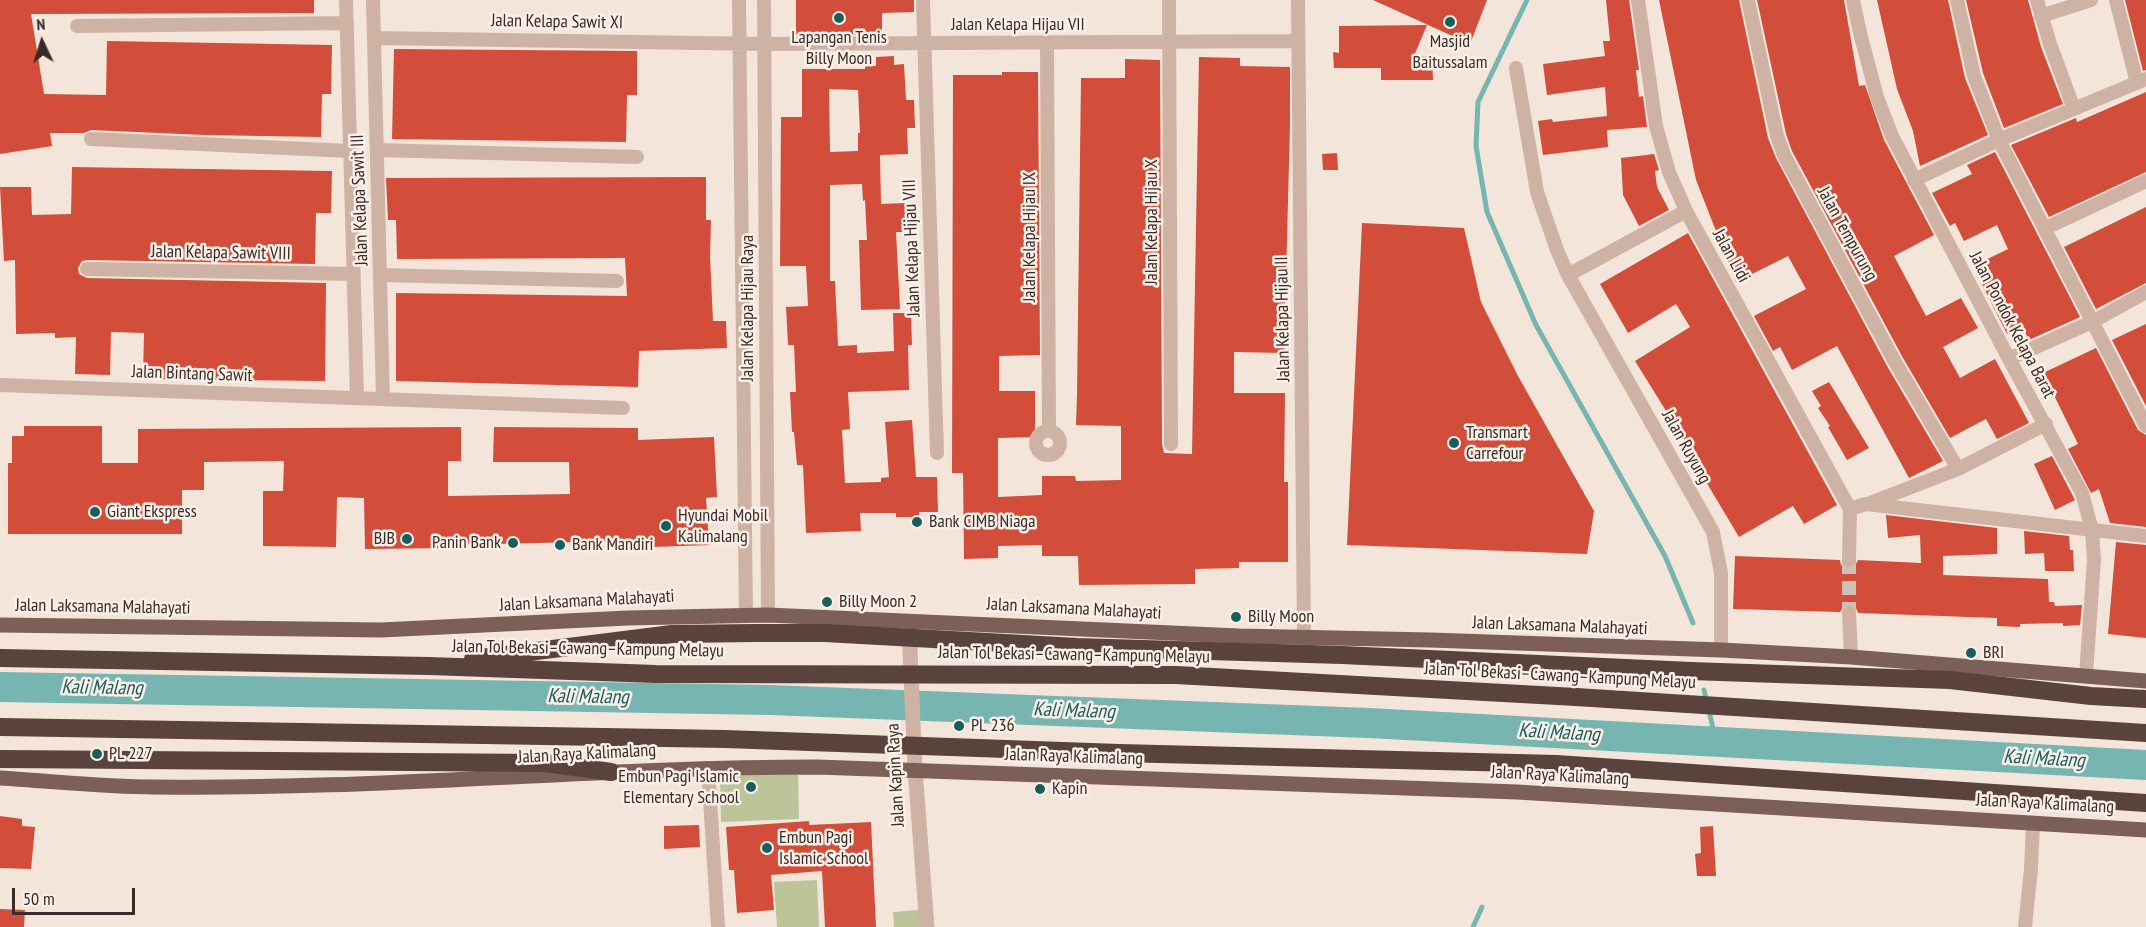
<!DOCTYPE html>
<meta charset="utf-8">
<style>
body{margin:0}
#map{position:relative;width:2146px;height:927px;overflow:hidden;background:#f4e5db;font-family:"PT Sans Narrow",sans-serif}
canvas{display:block}
.north{position:absolute;left:12px;top:12px;width:60px;height:60px;-webkit-text-stroke:4px #fbf0e8;paint-order:stroke;rotate:356deg;font-size:16px;font-weight:700;line-height:24px;text-align:center;color:#392b27}
.north::after{content:'';display:block;margin:auto;width:21px;height:27px;background:#392b27;clip-path:polygon(50% 0,100% 100%,50% 72%,0 100%)}
.scale{position:absolute;left:12px;top:888px;width:123px;height:27px;box-sizing:border-box;border:3px solid #392b27;border-top:0;padding-left:8px;font-size:18px;line-height:21px;white-space:nowrap;color:#392b27;-webkit-text-stroke:4px #fbf0e8;paint-order:stroke}
</style>
<div id="map">
<canvas width="2146" height="927"></canvas>
<div class="north">N</div>
<div class="scale">50 m</div>
</div>
<script>
const context = document.querySelector('canvas').getContext('2d');
context.lineJoin = 'round';
function fillPath(path, color) { context.fillStyle = color; context.fill(path, 'evenodd'); }
function strokePath(path, color, width, dash) { context.strokeStyle = color; context.lineWidth = width; context.lineCap = dash ? 'butt' : 'round'; context.setLineDash(dash || []); context.stroke(path); }
function label(font, color, halo, rows, align = 'center') {
  context.font = font + ' "PT Sans Narrow",sans-serif'; context.lineWidth = 5; context.setLineDash([]); context.textBaseline = 'middle'; context.strokeStyle = halo; context.fillStyle = color; for (const [text, x, y, turn = 0] of rows) {
    context.save(); context.translate(x, y); context.rotate((+turn || 0) * Math.PI / 180); context.textAlign = isNaN(turn) ? turn : align; if (halo) context.strokeText(text, 0, 0); context.fillText(text, 0, 0); context.restore();
  }
}
const green = new Path2D(`
 M798,773L799,819L721,822L720,775Z
 M817,880L819,927H777L774,882Z
 M919,910L920,927H894L893,912Z`);
const stream = new Path2D(`
 M1527,0L1478,102L1476,146L1487,212L1536,325L1665,556L1693,623
 M1704,690L1716,741
 M1473,927L1482,907`);
const river = new Path2D(`
 M0,687L770,700L1369,723L2146,765`);
const building = new Path2D(`
 M0,0H314V13L31,14L44,94L106,95L107,41L332,45L331,94H322L321,137L204,135L91,130L84,133H50L52,146L0,154Z
 M796,0H914V12L882,13V34L796,35Z
 M1373,0H1487L1470,44Z
 M1606,0H1629L1639,70H1636L1639,97L1643,96L1647,127L1607,130L1608,147L1543,155L1538,121L1552,119L1553,122L1607,116L1605,87L1547,95L1543,64L1605,56L1603,41H1610Z
 M1659,0H1739L1768,138L1776,158L1887,366L1943,461L1909,478L1837,346L1792,370L1780,347L1773,351L1754,316L1806,289L1788,256L1736,282L1696,180Z
 M1757,0H1844L1859,86L1865,85L1884,140L1934,235L1894,256L1926,316L1961,298L1978,328L1943,347L1960,378L1995,359L2029,423L1997,439L1986,419L1950,438L1903,358L1792,151L1786,134Z
 M1877,0H1948L1965,78L1988,135L1920,166L1913,131L1897,89Z
 M1966,0H2028L2041,47L2063,104L2004,128L1983,73Z
 M2125,0H2146V70L2143,71Z
 M1427,25L1414,56L1432,57L1433,80H1381V68H1334L1333,52L1339,53V26Z
 M394,49L637,51V95H627L626,142L392,139Z
 M894,56V65L904,64L906,100H914L915,128H907L908,154L880,155L881,204L905,203L906,232H896L900,309L861,310L859,240H867L865,200L863,201L862,184L830,185V281H835L838,346L857,345V353L894,351L893,313H911L912,345H908L909,390L848,392L850,429L842,430L845,483L881,482V478L889,477L885,422L912,420L916,477H937L938,512H919V517H896V513H860L861,531L806,533L803,465H797L794,432H792L790,392H796L794,345H788L786,307L808,306L806,266H780L781,117H802V69H865V66H876V57ZM829,89L858,90L860,133H858V151L830,152Z
 M1199,57L1240,58V66L1290,67V125L1284,353L1234,352V393H1285L1284,482H1288V562H1239V568L1195,569V584L1079,585L1078,556H1042V545L998,546V558L964,559L963,473H952L953,75H1002V72H1038L1040,355L999,356V391H1035V437L998,438V497L1042,495V476H1075L1076,481L1121,480V426L1076,425L1077,394L1081,78H1125V59L1160,60L1162,444L1164,453L1192,454Z
 M2146,92V172L2049,217L2011,145L2076,118L2077,122Z
 M1995,152L2080,317L2029,340L2022,326L2007,334L1973,266L2008,249L1997,225L1964,241L1955,223L1950,226L1932,193L1972,174L1967,165Z
 M1337,153L1338,170H1323L1322,154Z
 M1654,154L1659,170L1655,171L1657,187L1669,210L1639,226L1623,195L1621,158Z
 M72,167L332,171L331,213H316L315,264L87,260L82,261L78,268L79,274L87,278L326,283L325,381L143,379L144,333L111,332L110,375L75,374L76,337L55,338V333L16,334L15,260L4,261L0,187H31L32,215L71,214Z
 M706,177V220H711L710,257L713,321H726L727,348L639,351L638,387L396,381V293L627,296L625,258L397,259L396,220H388L386,178Z
 M2146,207V283L2096,309L2064,247Z
 M1362,223L1464,228L1481,302L1518,376L1594,511L1587,554L1347,545Z
 M1688,233L1837,505L1804,524L1793,506L1739,537L1684,445L1686,443L1635,361L1690,327L1676,304L1628,333L1600,284Z
 M2146,324V406L2112,340Z
 M2096,348L2138,430L2146,435V527L2110,523L2099,489L2091,493L2068,449L2078,444L2043,373Z
 M1829,382L1869,448L1847,460L1828,427L1830,426L1818,408L1821,406L1812,391Z
 M24,426H102V463H138V429L461,427V461H448V496L570,494L569,462H493L494,427L638,428V440L714,437L717,497L706,498L709,545L625,548V541L449,545V548L365,549L364,498L337,497L336,547L263,546V491H283L284,461L204,462V490H182V534H8V463H12V436H24Z
 M2052,456L2075,500L2055,510L2034,464Z
 M1886,515L1997,528V554L1943,556V575L2048,579L2049,602H2054L2055,606L2082,605L2080,625L2063,626V623L2020,624V627L1997,626V618L1858,613L1856,608L1849,604L1844,606L1840,612L1733,609L1735,556L1840,560L1841,565L1848,569L1854,568L1858,560L1921,563L1920,535L1888,538Z
 M2024,531L2069,536L2070,550H2073L2074,571H2045L2044,553L2025,554Z
 M2116,542L2146,545V638L2108,634Z
 M0,816L22,819V826L35,827L31,869L0,868Z
 M809,821V825L871,822L876,927H825L822,871L771,875L774,910L737,913L734,870H729L726,827Z
 M699,825L700,847L664,849V826Z
 M1713,826L1716,876H1697L1695,854L1701,853L1700,827Z
 M0,909L25,910L24,927H0Z`);
const minorTunnel = new Path2D(`
 M1849,560V613`);
const minor = new Path2D(`
 M346,0L357,398
 M373,0L383,399
 M739,0L746,615
 M764,0L768,615
 M923,0L937,453
 M1169,0L1171,444
 M1298,0L1304,638
 M1638,0L1656,126L1669,172L1686,211L1850,509
 M1748,0L1777,136L1784,155L1895,362L1958,469
 M1853,0L1861,37L1877,97L1892,136L2009,359L2082,493L2092,530L2094,560L2086,675
 M1957,0L1974,76L1999,140L2146,426
 M2037,0L2050,44L2074,109
 M2116,0L2137,83
 M2041,16L2091,0
 M77,26L347,23
 M374,38L765,44L1297,41
 M1047,43L1049,431
 M1516,68L1537,192L1557,250L1568,275L1713,532L1721,573V650
 M91,139L350,151
 M377,150L637,157
 M1914,180L1999,140L2146,79
 M2046,228L2146,181
 M87,269L353,274
 M380,275L617,281
 M1568,275L1686,211
 M2009,359L2094,321L2146,292
 M0,385L623,408
 M1036 443a12 12 0 1 1 24 0a12 12 0 1 1-24 0Z
 M1870,503L1958,469L2046,424
 M1850,509L1866,504L2146,536
 M1849,560L1850,509
 M1849,613L1851,657
 M708,768L718,927
 M2025,927L2031,869L2033,823`);
const tertiary = new Path2D(`
 M909,627L915,769L927,927`);
const primary = new Path2D(`
 M0,625L381,630L628,618L768,615L1239,636L1430,640L1721,650L1851,657L2146,681
 M0,778C51,781 103,787 154,787C375,790 596,767 817,767L1517,792L2146,830`);
const motorway = new Path2D(`
 M1342,655L1691,671L1950,680L2091,696L2146,699
 M0,658L429,666
 M1576,697L2146,733
 M0,759L545,763L611,772
 M1556,764L2146,803`);
const motorwayBridge = new Path2D(`
 M473,659L672,634L756,633H825L1077,647L1342,655
 M429,666L656,674L1176,675L1576,697
 M0,727L725,739L1119,753L1556,764`);
const markers = [
 [839,18,6,"#185f5c"],
 [1450,22,6,"#185f5c"],
 [1454,443,6,"#185f5c"],
 [95,512,6,"#185f5c"],
 [917,522,6,"#185f5c"],
 [666,526,6,"#185f5c"],
 [407,539,6,"#185f5c"],
 [513,543,6,"#185f5c"],
 [560,545,6,"#185f5c"],
 [827,602,6,"#185f5c"],
 [1236,617,6,"#185f5c"],
 [1971,653,6,"#185f5c"],
 [959,726,6,"#185f5c"],
 [97,754,6,"#185f5c"],
 [751,787,6,"#185f5c"],
 [1040,789,6,"#185f5c"],
 [767,848,6,"#185f5c"]
];
const streetNames = [
 ["Jalan Kelapa Sawit XI",557,22,1],
 ["Jalan Kelapa Hijau VII",1018,25],
 ["Jalan Kelapa Sawit III",360,200,-92],
 ["Jalan Kelapa Hijau X",1152,222,-90],
 ["Jalan Tempurung",1847,234,61],
 ["Jalan Kelapa Hijau IX",1030,237,-90],
 ["Jalan Kelapa Hijau VIII",912,248,-92],
 ["Jalan Kelapa Sawit VIII",221,253,1],
 ["Jalan Lidi",1731,256,61],
 ["Jalan Kelapa Hijau Raya",748,308,-90],
 ["Jalan Kelapa Hijau II",1283,319,-91],
 ["Jalan Pondok Kelapa Barat",2012,325,62],
 ["Jalan Bintang Sawit",192,374,2],
 ["Jalan Ruyung",1686,447,61],
 ["Jalan Laksamana Malahayati",587,601,-3],
 ["Jalan Laksamana Malahayati",103,607,1],
 ["Jalan Laksamana Malahayati",1074,609,3],
 ["Jalan Laksamana Malahayati",1560,626,2],
 ["Jalan Tol Bekasi–Cawang–Kampung Melayu",588,649,1],
 ["Jalan Tol Bekasi–Cawang–Kampung Melayu",1074,655,1],
 ["Jalan Tol Bekasi–Cawang–Kampung Melayu",1560,676,3],
 ["Jalan Raya Kalimalang",587,754,-3],
 ["Jalan Raya Kalimalang",1074,757,2],
 ["Jalan Kapin Raya",896,775,-93],
 ["Jalan Raya Kalimalang",1560,776,3],
 ["Jalan Raya Kalimalang",2045,804,3]
];
const poiNames = [
 ["Lapangan Tenis",839,38,"center"],
 ["Billy Moon",839,59,"center"],
 ["Masjid",1450,42,"center"],
 ["Baitussalam",1450,63,"center"],
 ["Transmart",1466,433],
 ["Carrefour",1466,454],
 ["Giant Ekspress",107,512],
 ["Hyundai Mobil",678,516],
 ["Kalimalang",678,537],
 ["Bank CIMB Niaga",929,522],
 ["BJB",395,539,"right"],
 ["Panin Bank",501,543,"right"],
 ["Bank Mandiri",572,545],
 ["Billy Moon 2",839,602],
 ["Billy Moon",1248,617],
 ["BRI",1983,653],
 ["PL 236",971,726],
 ["PL 227",109,754],
 ["Embun Pagi Islamic",739,777,"right"],
 ["Elementary School",739,798,"right"],
 ["Kapin",1052,789],
 ["Embun Pagi",779,838],
 ["Islamic School",779,859]
];
const waterNames = [
 ["Kali Malang",102,688,1],
 ["Kali Malang",588,697,1],
 ["Kali Malang",1074,711,2],
 ["Kali Malang",1559,733,3],
 ["Kali Malang",2044,759,3]
];
fillPath(green, '#bbc599');
strokePath(stream, '#76b5b0', 5);
strokePath(river, '#76b5b0', 30);
fillPath(building, '#d24e3a');
strokePath(minorTunnel, '#cfc0b7', 14, [14, 7]);
strokePath(minor, '#ceb3a5', 14);
strokePath(tertiary, '#ceb3a5', 15);
strokePath(primary, '#7c5f56', 15);
strokePath(motorway, '#5b433d', 18);
strokePath(motorwayBridge, '#5b433d', 18);
for (const [x, y, r, color] of markers) { const dot = new Path2D(); dot.arc(x, y, r, 0, 2 * Math.PI); context.fillStyle = color; context.fill(dot); strokePath(dot, '#fbf0e8', 2); }
label('18px', '#392b27', '#fbf0e8', streetNames);
label('18px', '#392b27', '#fbf0e8', poiNames, 'left');
label('italic 20px', '#185f5c', '#fbf0e8', waterNames);
</script>
